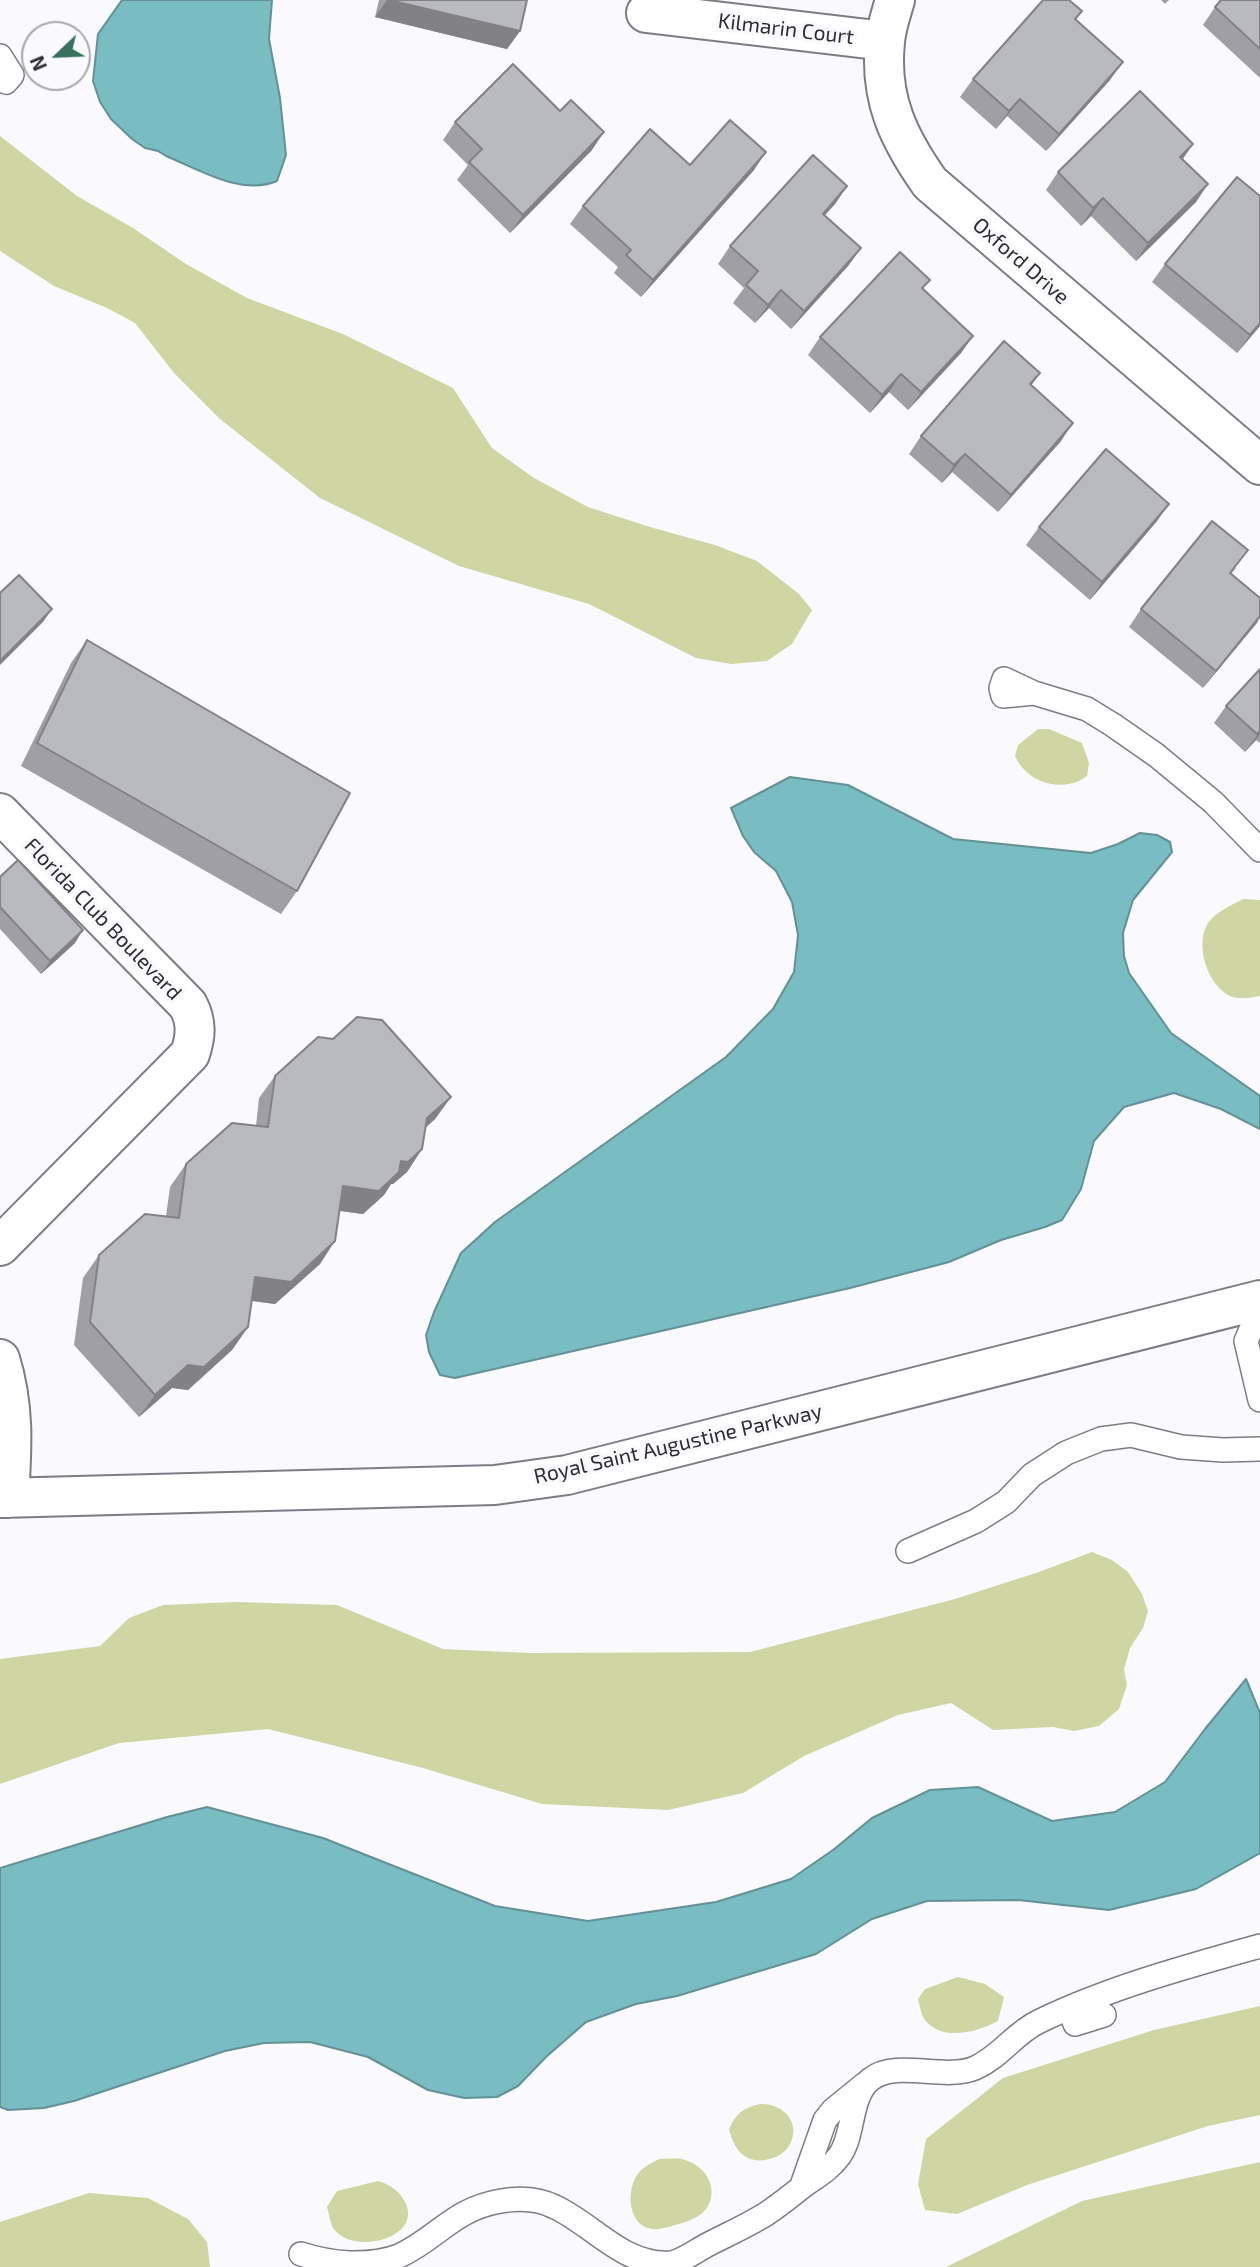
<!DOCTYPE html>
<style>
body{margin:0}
#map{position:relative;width:1260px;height:2267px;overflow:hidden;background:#fafafe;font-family:"Exo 2",sans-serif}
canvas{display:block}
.north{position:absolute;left:21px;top:21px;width:70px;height:70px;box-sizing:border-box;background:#fafafe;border:2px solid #a8a8ab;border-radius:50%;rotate:247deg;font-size:19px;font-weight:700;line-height:28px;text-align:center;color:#2d2d2f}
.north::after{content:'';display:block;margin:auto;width:24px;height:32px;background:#36725d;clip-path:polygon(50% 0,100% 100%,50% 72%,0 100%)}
</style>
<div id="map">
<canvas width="1260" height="2267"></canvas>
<div class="north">N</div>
</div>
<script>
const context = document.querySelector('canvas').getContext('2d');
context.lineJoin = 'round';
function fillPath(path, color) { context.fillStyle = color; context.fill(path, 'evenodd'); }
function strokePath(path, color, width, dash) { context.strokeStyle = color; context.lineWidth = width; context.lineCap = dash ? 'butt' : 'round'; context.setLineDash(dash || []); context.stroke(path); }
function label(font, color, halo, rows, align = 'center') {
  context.font = font + ' "Exo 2",sans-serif'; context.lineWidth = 7; context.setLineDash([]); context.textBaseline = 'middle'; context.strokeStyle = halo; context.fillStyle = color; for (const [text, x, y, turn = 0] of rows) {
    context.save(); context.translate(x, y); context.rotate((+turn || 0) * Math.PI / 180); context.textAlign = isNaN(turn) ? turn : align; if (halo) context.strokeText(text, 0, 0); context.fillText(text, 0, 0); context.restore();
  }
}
const green = new Path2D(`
 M0,136L77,196L133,228L186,264L247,298L343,334L453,388L492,448L534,478L588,507L650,527L715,545L757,561L799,594L812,610L792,644L767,661L731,664L696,658L589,604L459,566L320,498L220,419L174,373L135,323L107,308L54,286L0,251Z
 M1038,729H1049L1082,743L1089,763L1087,776C1063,794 1027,783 1015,756L1018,745Z
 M1243,899L1260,900V996C1250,998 1237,1000 1228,995C1206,982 1195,944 1208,923C1215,912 1232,905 1243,899Z
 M1092,1552L1112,1560L1128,1572L1142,1594L1148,1611L1143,1628L1130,1648L1124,1669L1127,1685L1119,1709L1099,1726L1074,1731L1053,1727L993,1730L951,1703L898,1715L804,1756L743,1793L668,1810L542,1804L423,1768L268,1729L119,1743L0,1784V1659L100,1646L129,1618L163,1605L237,1602L337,1605L443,1649L529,1653L750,1652L955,1599L1039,1572Z
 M958,1977L985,1984L1004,1997L998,2021C978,2032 942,2042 925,2020C921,2015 920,2006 918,1999L925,1989Z
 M1260,2006V2115L1208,2126L1027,2185L957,2214L925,2210L918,2184L926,2139L1003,2078L1154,2030Z
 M760,2104C782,2103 803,2122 789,2146C782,2158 759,2165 746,2157C736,2151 732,2140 729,2130C735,2114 743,2108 760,2104Z
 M659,2159C666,2159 674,2158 681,2159C704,2163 720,2187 707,2208C700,2217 689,2221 679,2224C671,2226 661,2230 652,2229C628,2226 626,2191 637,2175C642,2167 652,2163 659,2159Z
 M1260,2162V2267H946L1082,2201Z
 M378,2181C391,2185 400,2191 406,2204C421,2239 352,2256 333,2228C330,2222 329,2213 327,2207L337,2191Z
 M89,2193L148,2198L188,2219L207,2242L210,2267H0V2222Z`);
const water = new Path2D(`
 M122,0H272L269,39L280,98L286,155L277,181C241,196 200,170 166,156L158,151L145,148L132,139L111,119L100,102L93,81L98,34Z
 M790,777L848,785L953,839L1091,853L1118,844L1140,833L1157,835L1170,842L1172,852L1133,900L1123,933L1124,956L1129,973L1171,1033L1260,1096V1129L1221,1109L1174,1093L1124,1107L1094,1141L1081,1189L1062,1220L1045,1227L1001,1240L949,1262L850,1288L455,1378L440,1375L429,1352L426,1335L434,1312L461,1253L495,1222L726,1057L773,1009L794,972L798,935L792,902L776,871L754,852L743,836L731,808Z
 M1246,1679L1260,1713V1853L1196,1889L1109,1910L1018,1900L927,1901L872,1919L816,1954L677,1996L636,2004L586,2022L546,2057L518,2086L497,2097L464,2098L428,2090L368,2057L310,2042L264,2043L225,2051L74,2101L44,2108L8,2110L0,2107V1868L167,1817L207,1807L323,1838L495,1906L588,1921L716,1902L791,1879L833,1850L872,1818L930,1790L978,1787L1052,1821L1115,1812L1165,1782L1205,1729Z`);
const service = new Path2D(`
 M0,56L12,75L6,82L0,80
 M1034,693L1003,696L1001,688L1004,679L1034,693L1087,709L1113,725L1156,755L1213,802L1260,850
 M1260,1308L1246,1341L1260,1400
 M908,1551L976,1521L1006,1502L1032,1475L1066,1453L1101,1439L1131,1435L1181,1447L1223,1450L1260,1449
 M1095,2008L1072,2016L1075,2024L1104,2015
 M801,2188L825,2120L833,2110L865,2084
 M301,2254C331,2264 368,2267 399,2256C438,2238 453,2209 501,2201C519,2198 539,2199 555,2207C594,2225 624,2267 672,2263C684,2260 696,2251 707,2245C726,2235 747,2226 766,2214C780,2205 793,2194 806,2184C819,2175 831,2168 840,2155C855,2133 849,2096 871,2079C897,2059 944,2081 975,2068C1000,2057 1015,2033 1038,2022C1108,1988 1185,1967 1260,1946`);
const minor = new Path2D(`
 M895,0C891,14 886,28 885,42C879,99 899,139 930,183L1260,465
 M646,13L885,41
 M0,813L188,1005C197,1022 196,1036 190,1054L0,1246
 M0,1359C15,1407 12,1449 9,1498
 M0,1498L495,1485L567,1475L1260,1300`);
const wall = new Path2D(`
 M379,0H527L520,31L507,49L375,17Z
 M1161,0H1169L1165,4Z
 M1260,0V78L1203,25L1215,7Z
 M1076,20L1110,80L1046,151L1007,116L996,129L960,97L973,79Z
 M455,122L592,150L510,233L457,180L468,165L443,140Z
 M1193,144L1183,159L1196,202L1136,261L1091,216L1081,226L1046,190L1058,172Z
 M690,165L754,170L641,297L614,273L618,267L570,224L583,206Z
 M847,186L835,204L824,216L861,248L848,266L791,329L769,308L755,323L733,303L744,288L718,264L730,246Z
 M1260,196V326L1237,353L1152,282L1165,264Z
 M930,280L923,289L973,336L961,353L908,410L889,392L870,413L808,355L820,337Z
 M1040,373L1031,386L1061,441L998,512L952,472L942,483L909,454L921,436Z
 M1157,521L1090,600L1026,545L1039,527Z
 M1236,568L1231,574L1260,598V618L1203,688L1129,627L1141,609Z
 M87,640L297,891L281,914L21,766L71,663Z
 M1260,669V743L1256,740L1245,752L1214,723L1226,706Z
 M0,877L75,943L41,974L0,929Z
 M275,1076L451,1097L435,1119L425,1128L422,1149L407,1172L393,1184H391L384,1195L363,1214L340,1211L320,1264L275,1304L252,1301L248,1327L232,1350L188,1390L172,1388L139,1417L74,1345L83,1278L99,1255L166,1216L170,1187L186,1164L256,1126L259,1098Z`);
const shadedWall = new Path2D(`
 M387,0L520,31L507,49L375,17Z
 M1123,62L1110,80L1046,151L1059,134Z
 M1020,99L1007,116L996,129L1009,111Z
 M604,132L592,150L510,233L523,215Z
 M1193,144L1180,162V157Z
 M766,152L754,170L641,297L653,280Z
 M1208,184L1196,202L1136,261L1148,243Z
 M847,186L835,204L810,232L823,214Z
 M1103,198L1091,216L1081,226L1093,208Z
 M861,248L848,266L791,329L804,311Z
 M781,290L769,308L755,323L768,305Z
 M1260,323V326L1237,353L1250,335Z
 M973,336L961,353L908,410L921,392Z
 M901,374L889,392L870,413L882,395Z
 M1073,423L1061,441L998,512L1011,495Z
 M965,454L952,472L942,483L954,465Z
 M1169,504L1157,521L1090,600L1102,582Z
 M52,609L43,622L0,665V661Z
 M1260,616L1257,623L1203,688L1216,671Z
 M1260,731V734L1256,740L1245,752Z
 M83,930L75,943L41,974L50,961Z
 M451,1097L435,1119L411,1141L427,1118Z
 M422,1149L407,1172L393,1184H391L384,1195L363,1214L327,1209L343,1186L401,1161Z
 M335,1241L320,1264L275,1304L239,1299L255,1277Z
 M248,1327L232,1350L188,1390L172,1388L139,1417L155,1395L188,1365Z`);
const building = new Path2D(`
 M389,0H527L520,31Z
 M1043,0H1069L1082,11L1075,19L1123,62L1059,134L1020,99L1009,111L973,79Z
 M1221,0H1260V49L1215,7Z
 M513,64L560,111L571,100L604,132L523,215L469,162L482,149L455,122Z
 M1140,91L1193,144L1180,157L1208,184L1148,243L1103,198L1093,208L1058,172Z
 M730,120L766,152L653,280L626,255L631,250L583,206L650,129L690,165Z
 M813,155L847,186L823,214L861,248L804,311L781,290L768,305L746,285L758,271L730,246Z
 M1237,177L1260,196V323L1250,335L1165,264Z
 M900,252L930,280L922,288L973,336L921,392L901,374L882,395L820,337Z
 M1004,341L1040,373L1030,384L1073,423L1011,495L965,454L954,465L921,436Z
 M1106,449L1169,504L1102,582L1039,527Z
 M1212,521L1248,550L1230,573L1260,598V616L1216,671L1141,609Z
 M19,575L52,609L0,661V593Z
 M87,640L350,793L297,891L37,743Z
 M1260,669V731L1257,734L1226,706Z
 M18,860L83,930L50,961L0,907V877Z
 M357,1017L382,1020L451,1097L427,1118L422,1149L408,1162L401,1161L399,1172L379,1191L343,1186L335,1241L291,1282L255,1277L248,1327L204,1367L188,1365L155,1395L90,1322L99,1255L145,1214L179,1218L186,1164L232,1123L268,1127L275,1076L318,1037L333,1039Z`);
const streetNames = [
 ["Kilmarin Court",786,29,7],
 ["Oxford Drive",1021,261,41],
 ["Florida Club Boulevard",103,919,46],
 ["Royal Saint Augustine Parkway",678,1444,-13]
];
fillPath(green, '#cfd6a3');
fillPath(water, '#79bcc2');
strokePath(water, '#629196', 2);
strokePath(service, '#7c7c83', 26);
strokePath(minor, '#7c7c83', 42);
strokePath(service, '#fff', 23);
strokePath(minor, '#fff', 38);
fillPath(wall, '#9f9fa5');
fillPath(shadedWall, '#828286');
fillPath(building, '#b9b9c0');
strokePath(building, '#828286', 2);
label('21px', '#2d2d2f', '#fafafe', streetNames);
</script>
